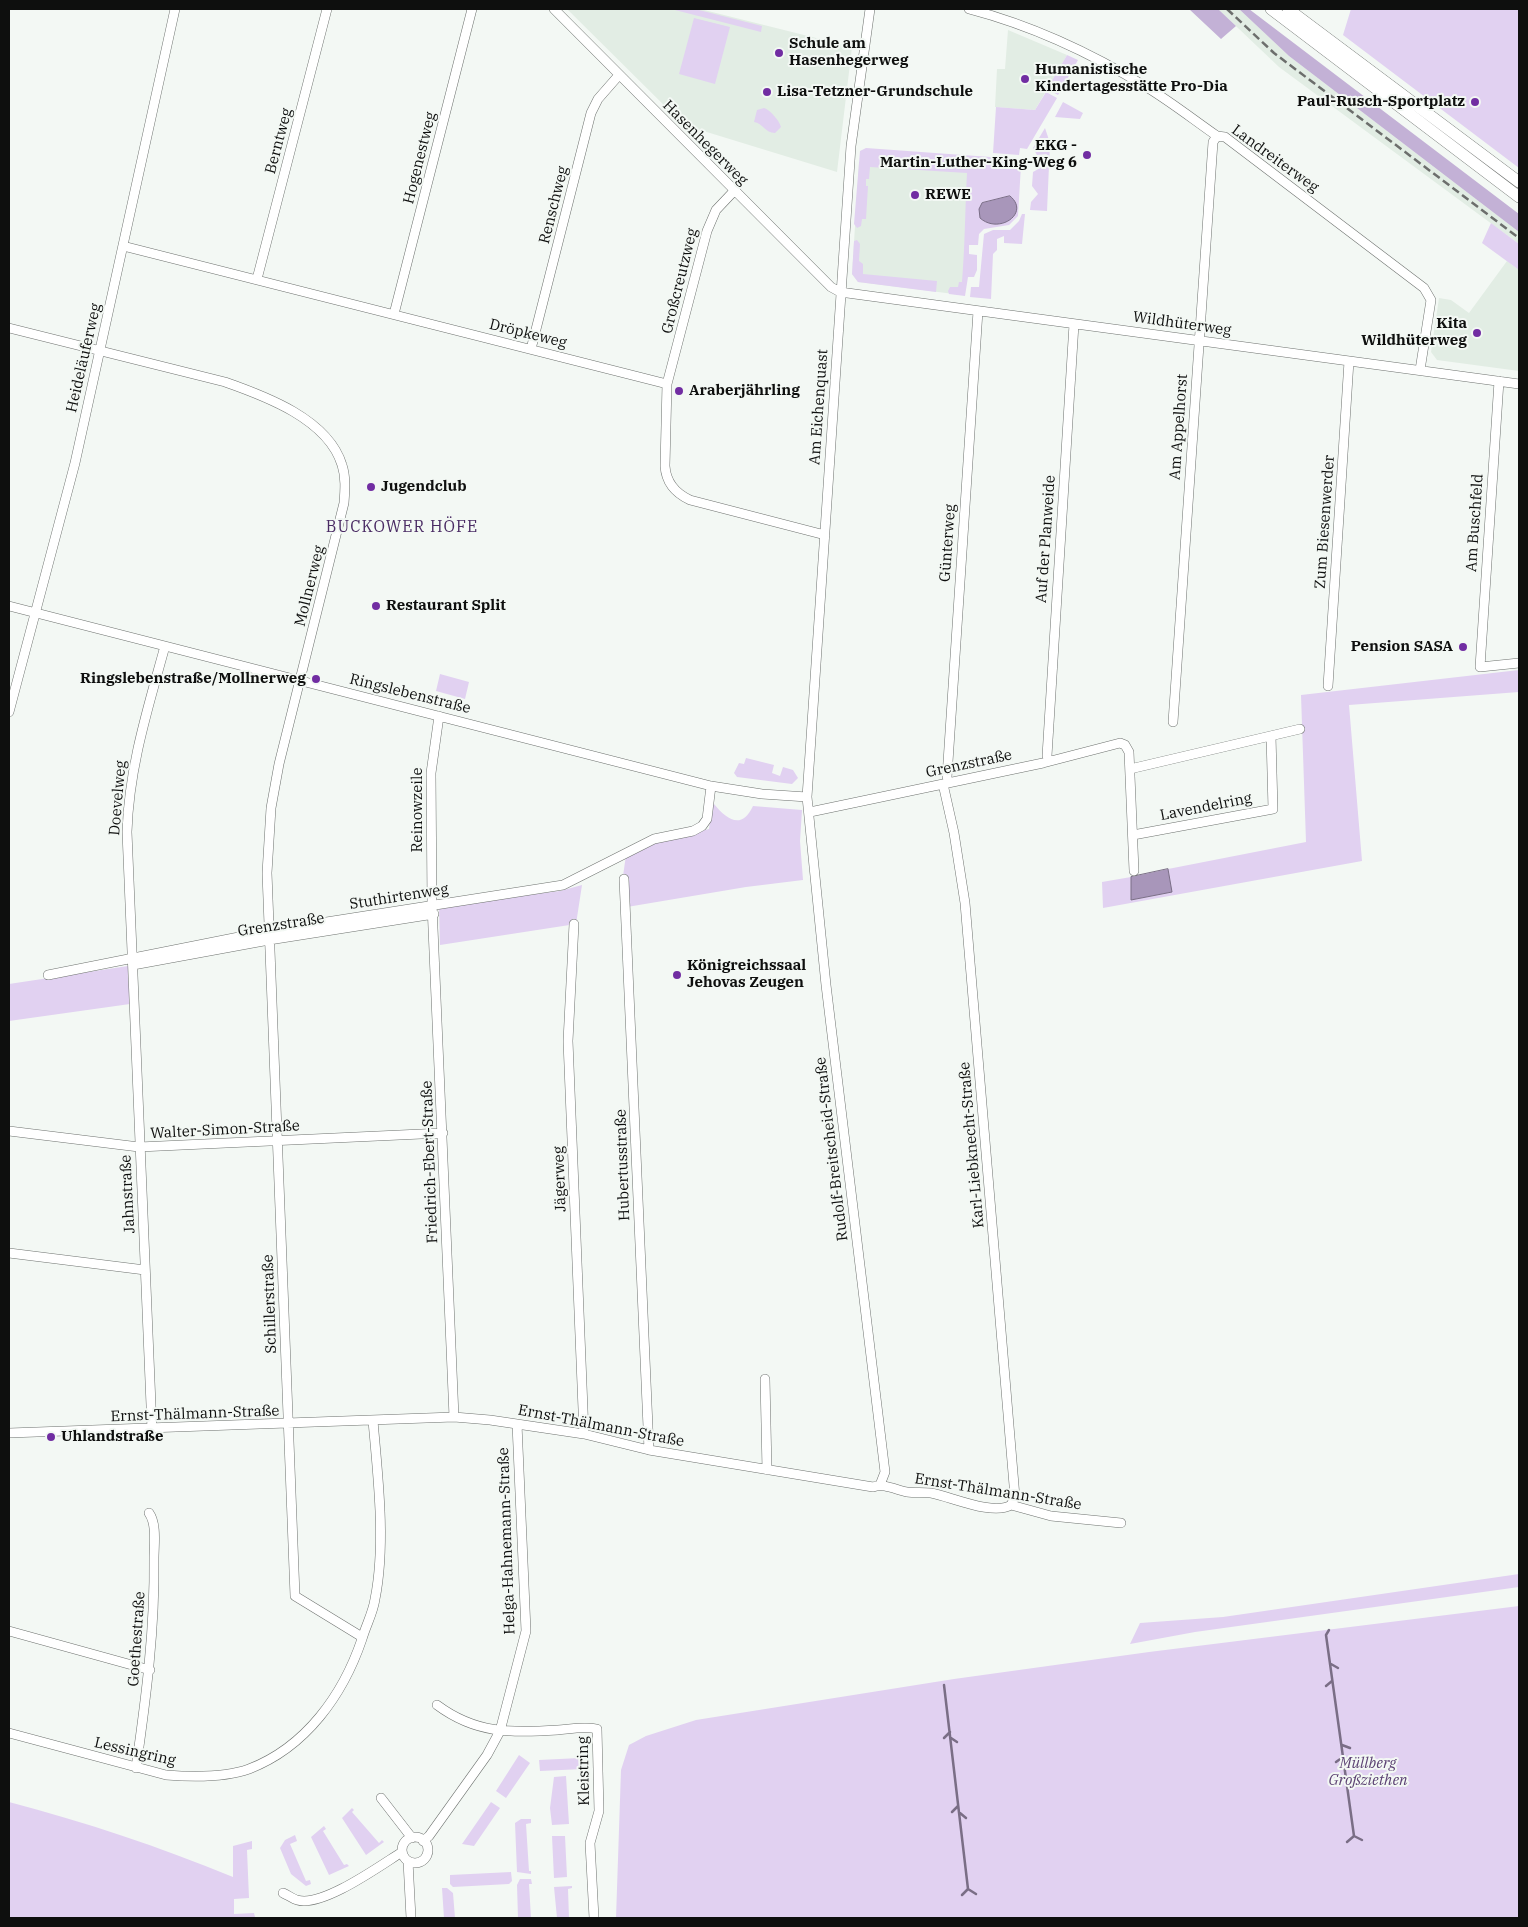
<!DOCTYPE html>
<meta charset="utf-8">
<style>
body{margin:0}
#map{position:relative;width:1528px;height:1927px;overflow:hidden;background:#f3f8f4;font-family:"IBM Plex Serif",serif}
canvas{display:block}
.frame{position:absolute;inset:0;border:10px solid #0e0f0e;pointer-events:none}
</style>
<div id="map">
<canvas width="1528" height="1927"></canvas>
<div class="frame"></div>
</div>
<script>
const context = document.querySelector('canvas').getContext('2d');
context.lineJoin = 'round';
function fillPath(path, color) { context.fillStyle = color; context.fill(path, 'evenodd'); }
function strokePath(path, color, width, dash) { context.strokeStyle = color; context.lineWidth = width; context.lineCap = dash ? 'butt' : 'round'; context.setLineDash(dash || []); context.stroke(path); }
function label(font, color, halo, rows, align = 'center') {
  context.font = font + ' "IBM Plex Serif",serif'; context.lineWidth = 4; context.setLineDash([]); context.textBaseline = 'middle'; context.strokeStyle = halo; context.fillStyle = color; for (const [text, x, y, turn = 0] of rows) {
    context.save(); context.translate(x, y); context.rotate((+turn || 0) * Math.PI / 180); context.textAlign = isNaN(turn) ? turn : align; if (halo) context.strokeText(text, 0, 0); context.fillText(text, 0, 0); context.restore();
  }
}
const built = new Path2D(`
 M567,9H700L852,47L837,172L684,125Z
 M1218,9H1239L1289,56L1519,232V244L1279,67Z
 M1008,30L1067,55L1035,110L995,107L997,69H1005Z
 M859,162L970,169L962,295L858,282L852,274Z
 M1507,261L1519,270V371L1437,360L1431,352L1439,298L1451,300L1469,313Z`);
const green = new Path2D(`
 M671,9H695L762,26L761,32Z
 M1351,9H1519V168L1343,35Z
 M694,18L730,27L715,84L679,74Z
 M1067,55L1078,60L1058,95L1047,89Z
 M1046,92L1057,98L1027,149L1020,148L1019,155L993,153L996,107L1035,110Z
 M1063,102L1083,113L1080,119L1055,117Z
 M764,108C770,110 779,120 781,127L775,133C765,133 763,123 754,122L757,110Z
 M1045,128L1050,143L1047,211L1030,210L1031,202L1038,194L1032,186L1033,172L1040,168L1047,154L1037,155L1033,148Z
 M866,148L1018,159V165H1021L1018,216L1009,225L984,229L979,234L978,245H969V254L977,255V270L974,277H968L965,296L949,294L948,291L950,287H958L959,282H962C965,246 965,210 967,173L870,167L869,179H866V186H868L866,219H862L861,226L857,228L854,224L860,151Z
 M1022,214H1025L1022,244L1004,243V236L997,239V250L993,254L991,299L970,297L971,287H979L984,234L993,230H1010L1019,221Z
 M1491,223L1519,244V270L1482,243Z
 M857,240L860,244L859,261L863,264V274L937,281L936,292L858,282L852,274L854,241Z
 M1519,670V692L1349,705L1362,861L1103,908L1102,882L1131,877L1132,900L1171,892L1168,869L1306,842L1301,695Z
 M440,674L469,682L465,699L436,691Z
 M746,758L774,765L772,773L780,776L783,767L793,770L798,778L792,784L737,777L734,773L739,763L744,764Z
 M714,804C727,820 742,830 753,806L802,810L800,841L803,880L746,887L627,907L623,876L626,855L650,843L709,829L712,806Z
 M582,885L576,924L440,945L439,906L560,891Z
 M128,966L130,1004L9,1021V984Z
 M1519,1574V1587L1195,1632L1130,1644L1140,1623L1223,1617Z
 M1519,1606V1918H616L621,1770L629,1745L646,1736L696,1720L954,1679L1149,1652Z
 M580,1753H584L583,1769L540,1771L539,1760L580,1758Z
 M519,1755L530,1763L506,1798L496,1791Z
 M566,1776L569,1824L552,1825L550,1808L554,1777Z
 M9,1802C85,1822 160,1847 233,1877V1846L252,1841V1849L247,1850L249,1898L234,1899V1914L254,1913L255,1917L9,1918Z
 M491,1802L500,1808L474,1846L462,1844Z
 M352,1808L354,1810L352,1812L379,1843L382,1840L384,1842L366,1855L342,1818Z
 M521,1819H531V1823L526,1824L529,1871H531V1874L517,1872L515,1823Z
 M324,1826L326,1829L323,1831L344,1865L347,1864L349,1866L329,1875L311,1837Z
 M295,1835L297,1841L290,1844L306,1881L310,1880L311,1884L306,1886L291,1874L280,1848L285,1840Z
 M552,1836H565L567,1877L554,1878Z
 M511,1872L512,1881L509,1884L453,1887L450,1884V1875Z
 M520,1879H531L532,1884H529L531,1918H518L517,1885Z
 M572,1886V1888L568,1889L569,1918H557L554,1887Z
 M442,1888H447L453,1893L455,1918H444Z`);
const forest = new Path2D(`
 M1189,9H1218L1236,26L1221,39Z
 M1239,9H1249L1519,214V232L1289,56Z`);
const water = new Path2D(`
 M1010,196C1031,213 999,235 980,218L979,209L982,203Z
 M1168,869L1172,892L1131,900V877Z`);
const stream = new Path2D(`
 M1329,1630L1326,1635L1354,1836L1362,1840
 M1331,1664L1338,1668
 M944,1685L968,1889L962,1895
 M1326,1686L1332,1681
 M944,1738L950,1732
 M951,1738L957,1742
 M1342,1745L1350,1748
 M1336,1762L1343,1757
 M952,1812L958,1806
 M960,1813L966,1818
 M1347,1842L1354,1836
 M968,1889L976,1894`);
const minor = new Path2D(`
 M554,9L831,287L840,292L1519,384
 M870,9L851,146L807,797L826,985L885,1472L880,1485
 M969,9C1030,25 1093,54 1148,88C1171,102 1194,120 1217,136L1225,137L1424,288L1431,300L1420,370
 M123,246L667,384L665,466C666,482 675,493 690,500L825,535
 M257,279L327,9
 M394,314L472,9
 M9,328L225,382C265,396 328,419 342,465C346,477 345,490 344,503L279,764L271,808L267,873L295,1596L362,1637
 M531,349L591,113L598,99L619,75
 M1499,381L1480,667L1519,663
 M667,384L707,231L716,210L734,191
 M9,606L711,786L762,794L807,797
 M1328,686L1349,361
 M9,712L75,463L175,9
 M439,716L431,773L432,905L454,1417
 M1173,722L1213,142L1217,136
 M1047,756L1074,324
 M1130,769L1300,729
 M947,777L978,311
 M943,784L954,833L965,903L1015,1497L1011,1505
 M810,812L1043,763L1120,743L1125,745L1129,752L1134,871
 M1133,835L1273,809L1271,736
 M624,879L649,1450
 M574,924L568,1041L584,1434
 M133,965L269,940L434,914
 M48,975L269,931L563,885L654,839L693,831L702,826L707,819L711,786
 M9,1131L139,1147L443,1133
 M9,1253L145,1270
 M765,1379L767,1470
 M152,1429L127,832C129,767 148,708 165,646
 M9,1433L454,1417L490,1420L584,1434L649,1450L873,1487C884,1483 896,1490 907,1492C915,1493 923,1492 931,1493C952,1497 993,1516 1011,1505L1051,1516L1121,1523
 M9,1631L150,1670
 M437,1705C476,1734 511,1733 558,1730C570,1729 585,1726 597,1729L599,1811L590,1843L594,1918
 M9,1733L166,1775C192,1777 224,1778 249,1769C306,1747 343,1695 362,1639C366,1625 373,1613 375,1599C386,1544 378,1477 373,1421
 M136,1768C146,1698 155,1629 154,1558C154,1545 157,1524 149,1513
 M381,1798L412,1838
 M402 1850a13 13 0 1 1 26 0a13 13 0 1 1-26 0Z
 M423,1841L429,1836L487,1755L500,1731L526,1631L517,1424
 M408,1861L411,1918
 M283,1893C288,1895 293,1899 297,1900C322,1908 381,1865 402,1852`);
const tertiary = new Path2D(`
 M1271,9L1519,197
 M1288,9L1519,182`);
const rail = new Path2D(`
 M1227,9L1274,53L1519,238`);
const markers = [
 [779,53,5,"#712da2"],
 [1025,79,5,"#712da2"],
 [767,92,5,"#712da2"],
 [1475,102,5,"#712da2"],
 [1087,155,5,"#712da2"],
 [915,195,5,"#712da2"],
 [1477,333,5,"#712da2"],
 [679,391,5,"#712da2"],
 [371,487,5,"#712da2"],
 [376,606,5,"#712da2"],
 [1463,647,5,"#712da2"],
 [316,679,5,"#712da2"],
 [677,975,5,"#712da2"],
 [51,1437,5,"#712da2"]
];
const poiNames = [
 ["Schule am",789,44],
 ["Hasenhegerweg",789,61],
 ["Humanistische",1035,70],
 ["Kindertagesstätte Pro-Dia",1035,87],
 ["Lisa-Tetzner-Grundschule",777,92],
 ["Paul-Rusch-Sportplatz",1465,102,"right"],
 ["EKG -",1077,146,"right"],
 ["Martin-Luther-King-Weg 6",1077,163,"right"],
 ["REWE",925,195],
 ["Kita",1467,324,"right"],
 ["Wildhüterweg",1467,341,"right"],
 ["Araberjährling",689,391],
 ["Jugendclub",381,487],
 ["Restaurant Split",386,606],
 ["Pension SASA",1453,647,"right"],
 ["Ringslebenstraße/Mollnerweg",306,679,"right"],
 ["Königreichssaal",687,966],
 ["Jehovas Zeugen",687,983],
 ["Uhlandstraße",61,1437]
];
const streetNames = [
 ["Berntweg",279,141,-75],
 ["Hasenhegerweg",705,143,45],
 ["Hogenestweg",420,158,-76],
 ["Landreiterweg",1275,159,36],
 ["Renschweg",554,205,-76],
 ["Großcreutzweg",680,281,-76],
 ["Wildhüterweg",1182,324,8],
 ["Dröpkeweg",528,334,14],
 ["Heideläuferweg",84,358,-77],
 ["Am Eichenquast",819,407,-86],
 ["Am Appelhorst",1179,427,-86],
 ["Zum Biesenwerder",1325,522,-86],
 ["Am Buschfeld",1475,523,-86],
 ["Auf der Planweide",1046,539,-86],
 ["Günterweg",948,543,-86],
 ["Mollnerweg",310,586,-76],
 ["Ringslebenstraße",410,694,14],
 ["Grenzstraße",969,764,-12],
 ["Doevelweg",118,798,-85],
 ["Lavendelring",1206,807,-11],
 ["Reinowzeile",418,810,-90],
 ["Stuthirtenweg",399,897,-9],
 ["Grenzstraße",281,925,-9],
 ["Walter-Simon-Straße",225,1130,-3],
 ["Karl-Liebknecht-Straße",972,1145,-95],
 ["Rudolf-Breitscheid-Straße",832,1149,-97],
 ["Friedrich-Ebert-Straße",430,1162,-92],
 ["Hubertusstraße",623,1165,-92],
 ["Jägerweg",560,1179,-92],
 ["Jahnstraße",128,1194,-93],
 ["Schillerstraße",270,1304,-92],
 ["Ernst-Thälmann-Straße",195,1414,-2],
 ["Ernst-Thälmann-Straße",601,1426,11],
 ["Ernst-Thälmann-Straße",998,1492,9],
 ["Helga-Hahnemann-Straße",507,1541,-92],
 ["Goethestraße",137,1639,-86],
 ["Lessingring",135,1752,13],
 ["Kleistring",584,1771,-91]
];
const parkNames = [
 ["Müllberg",1368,1764],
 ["Großziethen",1368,1781]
];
const neighbourhoodNames = [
 ["BUCKOWER HÖFE",402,527]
];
fillPath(built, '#e2ede4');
fillPath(green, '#e1d1f1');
fillPath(forest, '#c3b1d6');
fillPath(water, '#a896ba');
strokePath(water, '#7a6e86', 1);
strokePath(stream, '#7a6e86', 2.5);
strokePath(minor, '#6e726f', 10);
strokePath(tertiary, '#6e726f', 12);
strokePath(minor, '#fff', 9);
strokePath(tertiary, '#fff', 11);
strokePath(rail, '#6c6e6c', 2.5, [8, 4]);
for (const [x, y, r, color] of markers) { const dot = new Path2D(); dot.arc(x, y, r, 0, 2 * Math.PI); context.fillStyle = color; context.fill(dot); strokePath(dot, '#f3f8f4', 2); }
label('bold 15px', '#0e0f0e', '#f3f8f4', poiNames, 'left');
label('15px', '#0e0f0e', '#f3f8f4', streetNames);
label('italic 15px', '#5d4374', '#f3f8f4', parkNames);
context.letterSpacing = '1px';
label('16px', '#4a2b64', '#f3f8f4', neighbourhoodNames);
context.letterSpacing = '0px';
</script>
